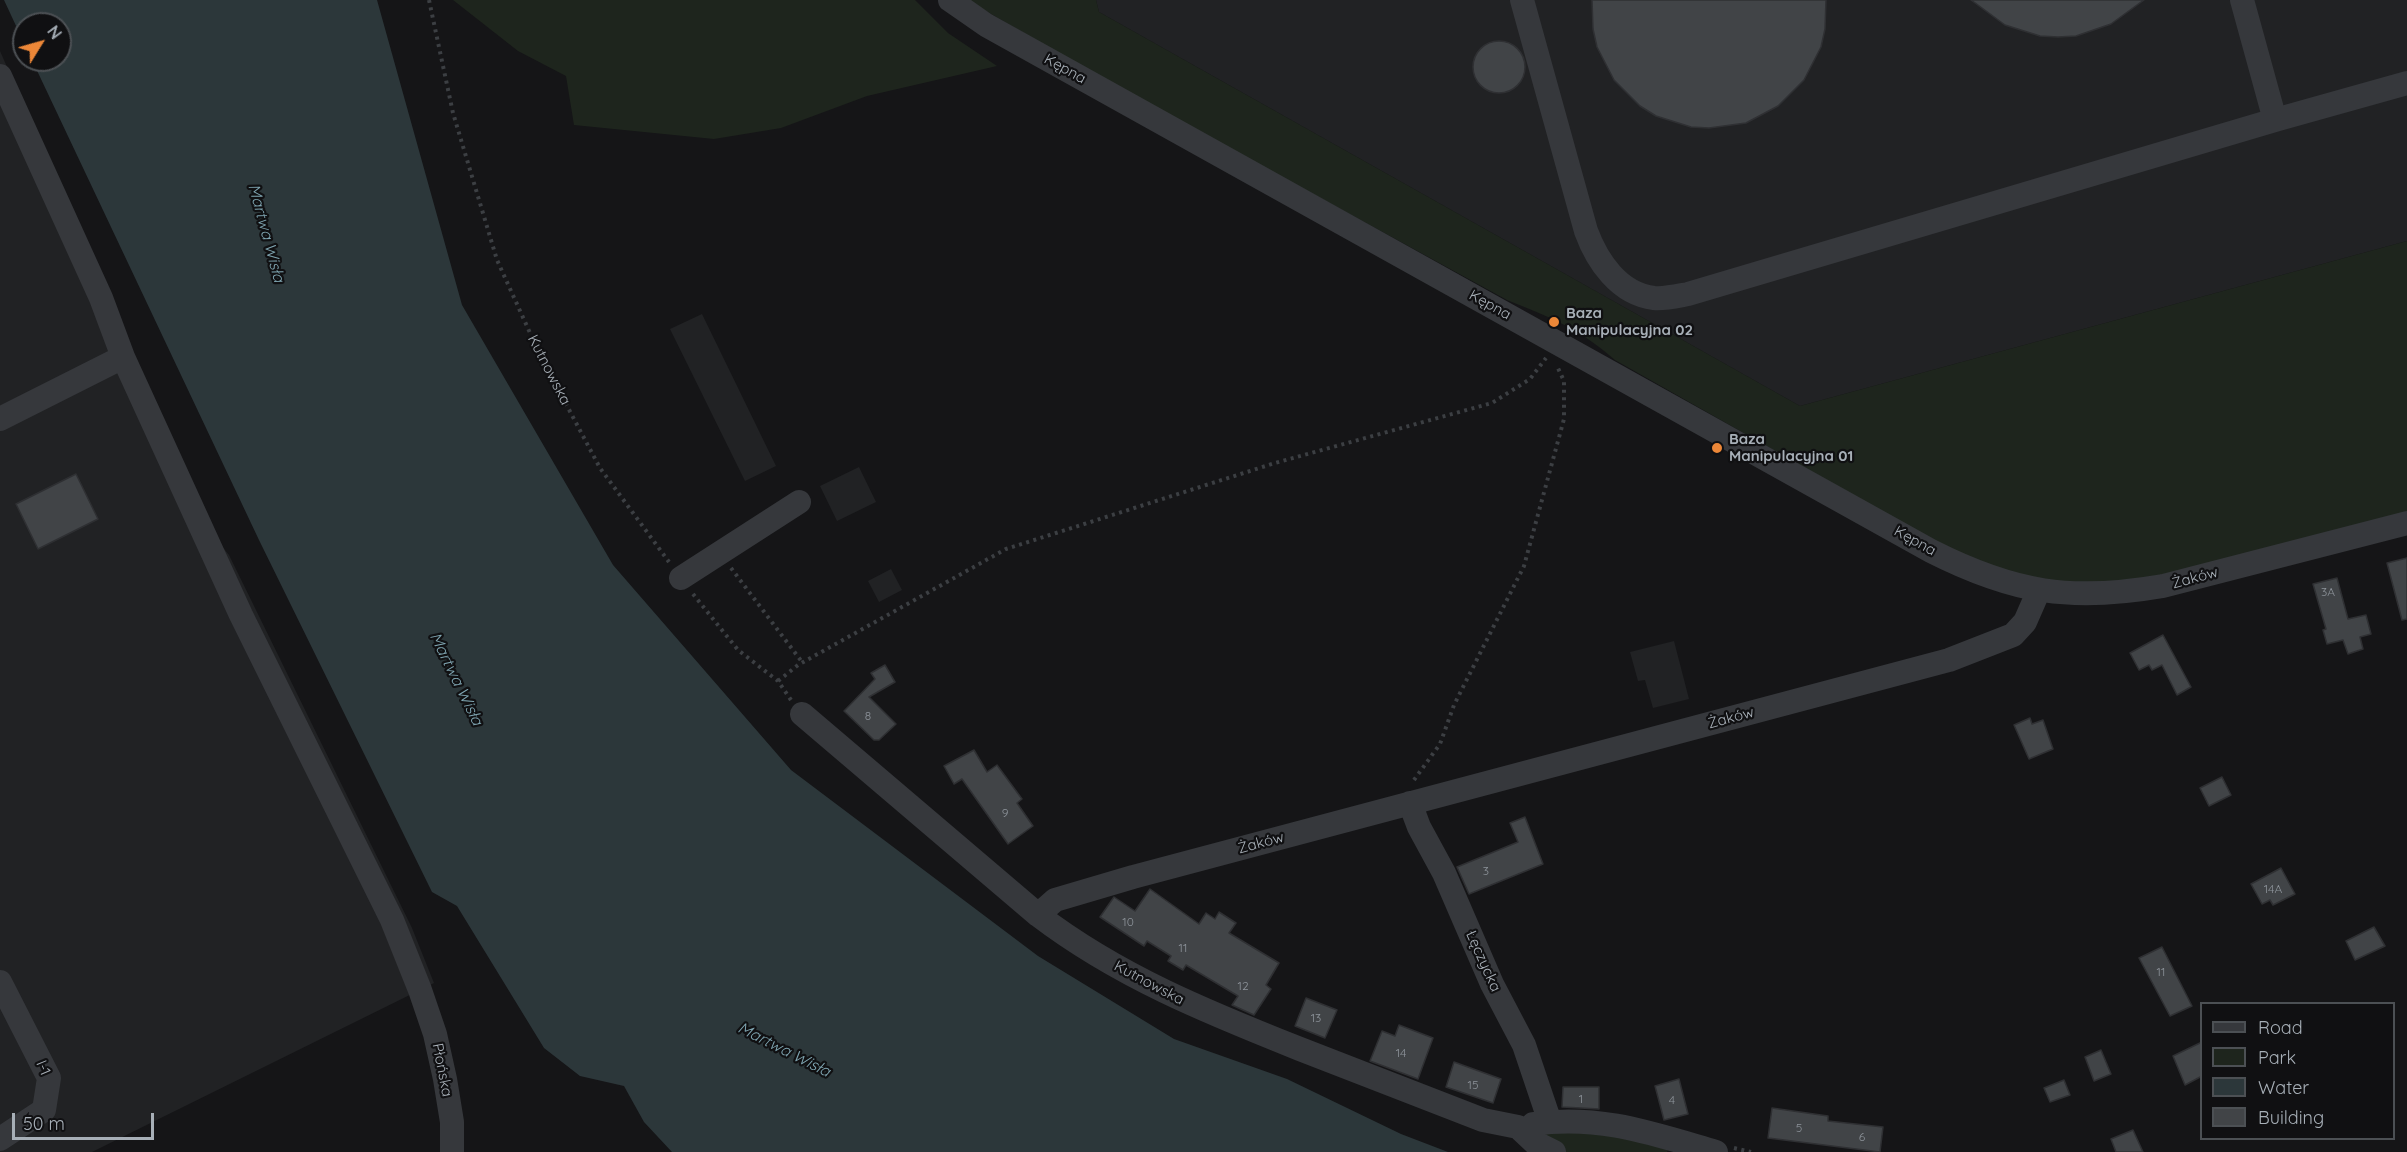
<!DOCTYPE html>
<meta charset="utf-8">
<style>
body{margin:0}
#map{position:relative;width:2407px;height:1152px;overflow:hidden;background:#151517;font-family:Quicksand,sans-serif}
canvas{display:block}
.legend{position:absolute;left:2200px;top:1002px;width:195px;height:138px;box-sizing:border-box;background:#101012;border:2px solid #4c5054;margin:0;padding:8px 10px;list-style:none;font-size:18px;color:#a7afb7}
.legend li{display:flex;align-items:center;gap:12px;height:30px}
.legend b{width:30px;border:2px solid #4c5054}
.north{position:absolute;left:12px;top:12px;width:60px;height:60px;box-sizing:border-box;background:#101012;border:2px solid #4c5054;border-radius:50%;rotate:53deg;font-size:16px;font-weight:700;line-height:24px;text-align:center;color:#a7afb7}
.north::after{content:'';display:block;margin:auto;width:21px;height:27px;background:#ec8738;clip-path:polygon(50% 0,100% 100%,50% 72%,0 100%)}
.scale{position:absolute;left:12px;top:1113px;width:142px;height:27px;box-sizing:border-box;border:3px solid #a7afb7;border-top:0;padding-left:8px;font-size:18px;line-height:21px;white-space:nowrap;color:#a7afb7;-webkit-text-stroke:4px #101012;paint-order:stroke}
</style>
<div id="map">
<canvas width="2407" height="1152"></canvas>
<ul class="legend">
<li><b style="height:8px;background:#36383c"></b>Road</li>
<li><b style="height:16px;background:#1e251d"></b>Park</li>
<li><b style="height:16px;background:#2c373a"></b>Water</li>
<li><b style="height:16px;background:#414447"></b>Building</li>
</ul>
<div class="north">N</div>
<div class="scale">50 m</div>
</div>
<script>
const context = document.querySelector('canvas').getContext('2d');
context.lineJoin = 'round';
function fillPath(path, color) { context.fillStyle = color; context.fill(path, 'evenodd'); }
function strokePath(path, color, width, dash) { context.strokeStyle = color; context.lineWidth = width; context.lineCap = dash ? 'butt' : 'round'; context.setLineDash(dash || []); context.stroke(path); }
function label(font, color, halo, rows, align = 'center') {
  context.font = font + ' Quicksand,sans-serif'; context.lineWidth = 4.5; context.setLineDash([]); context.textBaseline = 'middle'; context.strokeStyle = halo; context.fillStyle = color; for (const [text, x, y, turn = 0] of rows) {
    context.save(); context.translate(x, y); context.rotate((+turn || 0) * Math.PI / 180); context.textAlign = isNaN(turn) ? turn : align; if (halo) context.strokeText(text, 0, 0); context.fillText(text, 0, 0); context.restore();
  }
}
const built = new Path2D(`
 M1096,0H2407V241L1800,406L1099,12Z
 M0,51L215,538L229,555L412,928L434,983L92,1152H0Z
 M702,314L776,466L745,481L670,329Z
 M859,467L876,502L837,521L820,486Z
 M891,569L902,590L879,602L868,581Z
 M1674,641L1689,699L1653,708L1645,680L1638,681L1630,652Z`);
const green = new Path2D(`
 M453,0H915L948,33L997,66L867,96L781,128L714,139L574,125L566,76L518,51Z
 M967,0H1096L1099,12L1800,406L2407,241V512L2220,563L2124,582L2066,583L2009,573L1943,546L1615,360C1580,329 1550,317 1507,300L1110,83Z
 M1539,1129H1575L1669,1147L1667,1152H1563Z`);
const water = new Path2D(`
 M4,0H377L462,305L613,565L791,770L1038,956L1174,1039L1287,1079L1401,1134L1448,1152H672L644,1122L624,1086L580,1076L544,1048L457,906L432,892L259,540L32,60H60V24H24V43Z`);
const building = new Path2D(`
 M1592,0H1826L1825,29L1821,47L1804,80L1778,106L1746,123L1709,128L1691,127L1656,116L1640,106L1614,80L1597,47L1593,29Z
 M1971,0H2144L2111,24L2076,36L2058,37L2040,36L2005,25Z
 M1473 67a26 26 0 1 1 52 0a26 26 0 1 1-52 0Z
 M76,474L98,519L38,549L16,504Z
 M2407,558V619L2402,620L2387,563Z
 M2337,578L2348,619L2366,615L2371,634L2360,637L2363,649L2348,654L2343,640L2327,644L2323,630L2326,629L2313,584Z
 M2163,635L2191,687L2177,695L2162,665L2152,670L2149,665L2139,670L2130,653Z
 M885,665L895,682L869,697L896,724L879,740H874L844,711L875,679L871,673Z
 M2030,718L2032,724L2043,720L2053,749L2029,759L2014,725Z
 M974,750L987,772L997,765L1022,799L1017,803L1033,826L1008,844L962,779L954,784L944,766Z
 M2222,777L2231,795L2209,806L2200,788Z
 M1525,817L1543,864L1469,894L1457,867L1518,842L1510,823Z
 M2281,868L2295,894L2273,905L2270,900L2262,904L2251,884Z
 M1150,889L1199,924L1206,913L1215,919L1219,912L1236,923L1229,933L1279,963L1266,985L1271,989L1254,1015L1232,1005L1238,996L1186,965L1183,970L1168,961L1171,956L1147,941L1144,946L1100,917L1114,897L1135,911Z
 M2374,927L2385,946L2355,960L2346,941Z
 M2162,947L2192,1006L2170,1016L2139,958Z
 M1306,998L1337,1010L1325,1038L1295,1026Z
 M1399,1025L1433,1038L1418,1079L1370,1061L1382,1031L1395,1036Z
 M2202,1042V1076L2185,1085L2173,1056Z
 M2101,1050L2111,1074L2094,1081L2085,1057Z
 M1454,1062L1501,1079L1493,1103L1446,1087Z
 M1679,1079L1688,1114L1664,1120L1655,1086Z
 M2064,1080L2070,1095L2050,1102L2044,1088Z
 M1563,1087H1599V1109L1562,1107Z
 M1772,1108L1828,1116V1121L1883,1127L1880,1152L1768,1138Z
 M2133,1130L2143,1152H2116L2111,1139Z`);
const path = new Path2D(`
 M429,0L453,113L497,260L540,355L600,468L669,562
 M731,568L802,662
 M693,594L738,650L778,681L791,700
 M778,681L798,665L1006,549L1275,463L1492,403L1530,379L1546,358
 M1414,780L1440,744L1454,705L1524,566L1564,419V381L1557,366
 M1734,1148L1751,1152`);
const minor = new Path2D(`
 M950,0L986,25L1931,551C2014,593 2071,602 2163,586L2407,523
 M1522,0L1586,231C1597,261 1619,294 1654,298C1665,299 1677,296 1688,294L2275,120
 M2242,0L2275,120L2407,83
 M0,76L101,298L123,357L241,615L392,920L420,990L435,1034L445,1079L452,1122V1152
 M0,419L123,357
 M681,578L799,502
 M802,714L1038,915C1118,976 1207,1012 1300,1049C1361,1073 1422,1096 1483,1120L1518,1127L1534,1142L1554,1152
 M1410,803L1419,827L1444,873L1492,984L1524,1045L1550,1122
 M1038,915L1055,900L1133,877L1949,660L2013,635L2025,622L2039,590
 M0,982L49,1078L44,1110L0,1139
 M1533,1124C1599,1114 1654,1134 1716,1152`);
const markers = [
 [1554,322,6,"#ec8738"],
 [1717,448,6,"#ec8738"]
];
const numberNames = [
 ["3A",2328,592],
 ["8",868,716],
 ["9",1005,813],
 ["3",1486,871],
 ["14A",2273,889],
 ["10",1128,922],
 ["11",1183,948],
 ["11",2161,972],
 ["12",1243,986],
 ["13",1316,1018],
 ["14",1401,1053],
 ["15",1473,1085],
 ["1",1581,1099],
 ["4",1672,1100],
 ["5",1799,1128],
 ["6",1862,1137]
];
const streetNames = [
 ["Kępna",1065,69,29],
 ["Kępna",1490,305,29],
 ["Kutnowska",549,370,63],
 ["Kępna",1915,541,29],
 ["Żaków",2195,578,-15],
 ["Żaków",1731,718,-15],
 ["Żaków",1261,843,-15],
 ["Łęczycka",1483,961,66],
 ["Kutnowska",1149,983,28],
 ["I-1",43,1068,67],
 ["Płońska",442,1070,79]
];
const poiNames = [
 ["Baza",1566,313],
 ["Manipulacyjna 02",1566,330],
 ["Baza",1729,439],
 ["Manipulacyjna 01",1729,456]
];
const waterNames = [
 ["Martwa Wisła",266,233,75],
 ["Martwa Wisła",456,679,64],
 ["Martwa Wisła",784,1050,27]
];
fillPath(built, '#212224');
fillPath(green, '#1e251d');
fillPath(water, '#2c373a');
fillPath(building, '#414447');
strokePath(building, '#2f3033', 1.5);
strokePath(path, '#3c3f43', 4, [3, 4.5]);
strokePath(minor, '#36383c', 24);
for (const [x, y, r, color] of markers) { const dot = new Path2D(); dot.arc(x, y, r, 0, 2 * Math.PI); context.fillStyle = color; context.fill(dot); strokePath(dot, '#101012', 2); }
label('12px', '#8e949b', null, numberNames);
label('15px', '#a7afb7', '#101012', streetNames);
label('bold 15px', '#a7afb7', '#101012', poiNames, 'left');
label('italic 16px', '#7fa5b1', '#101012', waterNames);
</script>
